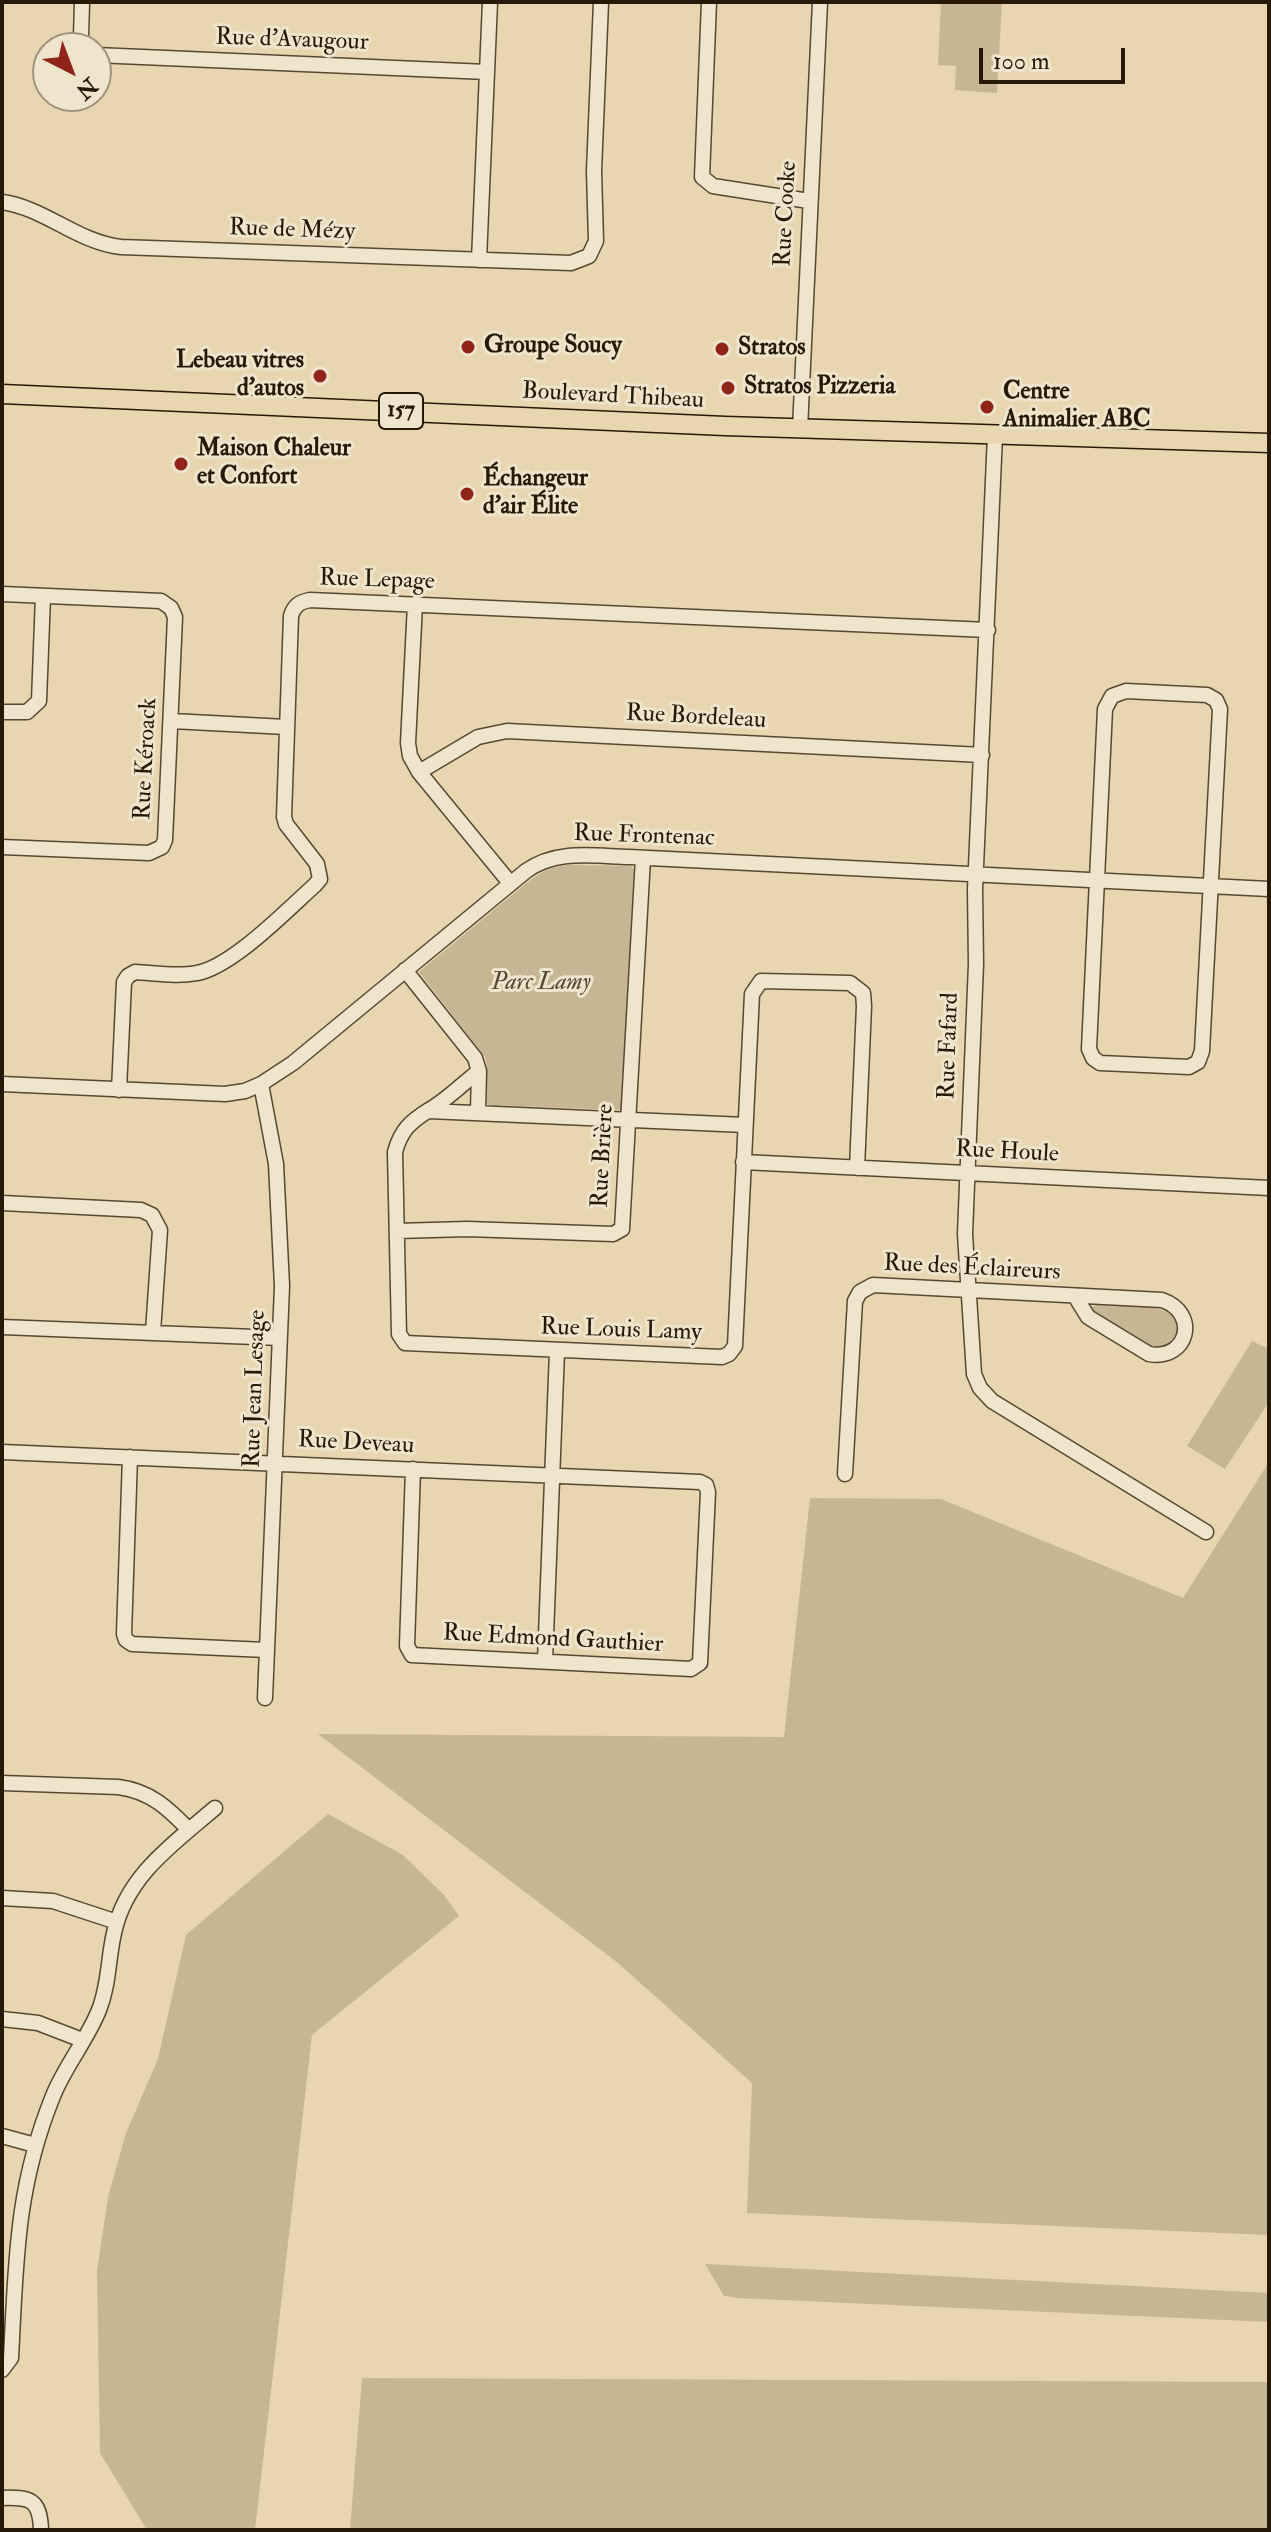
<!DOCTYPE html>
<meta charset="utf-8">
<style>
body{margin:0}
#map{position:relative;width:1271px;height:2532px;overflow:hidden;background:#e7d6b0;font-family:"IM FELL Double Pica",serif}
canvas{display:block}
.frame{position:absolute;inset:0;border:4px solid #271908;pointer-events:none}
.north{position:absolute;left:32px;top:32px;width:80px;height:80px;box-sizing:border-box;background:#efe4cc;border:2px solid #9f937e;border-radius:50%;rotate:138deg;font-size:22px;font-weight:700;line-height:32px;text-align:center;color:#271908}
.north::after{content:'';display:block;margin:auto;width:28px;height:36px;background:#8f2418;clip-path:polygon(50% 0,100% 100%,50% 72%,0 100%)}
.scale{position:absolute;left:979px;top:48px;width:146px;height:36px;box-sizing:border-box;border:4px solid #271908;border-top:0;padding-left:10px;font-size:24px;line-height:28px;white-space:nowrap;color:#271908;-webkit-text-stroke:6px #efe4cc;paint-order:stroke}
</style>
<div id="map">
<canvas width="1271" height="2532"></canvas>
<div class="frame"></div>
<div class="north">N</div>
<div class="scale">100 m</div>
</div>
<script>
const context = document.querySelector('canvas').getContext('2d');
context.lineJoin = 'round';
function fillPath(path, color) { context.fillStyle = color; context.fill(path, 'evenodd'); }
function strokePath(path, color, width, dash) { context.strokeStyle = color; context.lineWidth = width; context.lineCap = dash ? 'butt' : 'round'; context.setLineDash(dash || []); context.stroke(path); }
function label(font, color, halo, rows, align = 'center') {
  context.font = font + ' "IM FELL Double Pica",serif'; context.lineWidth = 6; context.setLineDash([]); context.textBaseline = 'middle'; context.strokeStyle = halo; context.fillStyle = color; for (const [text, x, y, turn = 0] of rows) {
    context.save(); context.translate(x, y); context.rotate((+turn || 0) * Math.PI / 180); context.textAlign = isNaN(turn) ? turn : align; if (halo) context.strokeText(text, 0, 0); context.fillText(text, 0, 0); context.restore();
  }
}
const green = new Path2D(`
 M941,2H1002L997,93L955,90L956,66L938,65Z
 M568,865L631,866L634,870L621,1110L489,1105L487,1103V1066L485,1057L419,972L530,880L548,869Z
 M1096,1305C1116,1306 1176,1300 1178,1327C1179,1337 1172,1343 1165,1348H1151L1093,1312L1092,1307Z
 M1252,1341L1269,1349V1402L1225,1469L1187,1446Z
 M1269,1462V2235L747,2213L752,2083L618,1963L318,1734L784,1737L810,1498L941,1499L1183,1598Z
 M328,1814L403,1855L444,1895L459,1916L312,2035L255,2530H147L100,2453L97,2271L108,2197L126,2133L158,2059L186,1935Z
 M705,2264L1269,2293V2322L738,2298L724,2296Z
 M362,2378L1269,2382V2530H350Z`);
const minor = new Path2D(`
 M82,2L81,37L85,48
 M709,2L702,177L713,186L809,201
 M96,55L487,72
 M2,202C45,208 77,242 121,247L571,263L589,256L596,241L594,171L601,2
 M479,260L490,2
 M800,429L820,2
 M995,435L975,889L976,964L965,1234L974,1374L980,1388L992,1401L1206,1532
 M2,594L161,601L171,608L175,617L165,840L162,847L149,853L2,847
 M415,604L408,743L410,756L419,772L510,883
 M1126,691L1207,695L1216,700L1220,709L1202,1051L1198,1062L1189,1067L1100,1063L1093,1058L1089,1049L1105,709L1112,696Z
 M2,712H27L39,701L43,596
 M172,721L286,727
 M419,772L478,737L507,731L982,755
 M405,970L475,1058L479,1071L478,1112
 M479,1071C463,1083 447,1100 429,1110C410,1122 401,1130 395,1152L399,1334L405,1343L722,1357L729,1354L735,1346L752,994L761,981L850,983L863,993L864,1006L857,1168
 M2,1084L225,1094L245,1091L261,1084L293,1063L526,871C556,849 594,856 629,857L1269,889
 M261,1084L276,1164L282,1286L265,1698
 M119,1090L124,982L128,976L135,972C155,973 177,977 197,973C232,967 287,910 315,885L320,879L317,864L286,824L284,817L291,616C294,606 299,602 310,600L988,630
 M429,1111L745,1125
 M743,1162L1269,1188
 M2,1203L141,1210L152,1215L160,1230L153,1332
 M397,1231L467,1229L613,1234L622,1229L643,858
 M2,1327L280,1338
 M2,1452L700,1482L706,1485L708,1492L700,1663L691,1669L412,1655L407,1646L413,1469
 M130,1457L124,1634L126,1640L132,1644L266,1650
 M845,1474L855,1301L860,1292L873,1285L1162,1300C1200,1313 1188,1361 1149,1354L1088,1317L1075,1296
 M545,1661L557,1351
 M2,1783L118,1787C150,1791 168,1808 189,1830
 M2,1898L53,1901L117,1922
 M2,2019L38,2023L82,2040
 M2,2136L35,2145
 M2,2370L11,2358C16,2262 16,2187 53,2096C65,2066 87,2040 99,2010C109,1985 108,1959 114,1933C126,1876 173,1844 215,1808
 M2,2498C30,2497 40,2499 41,2530`);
const major = new Path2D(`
 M2,394L725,426L1269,443`);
const markers = [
 [468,347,8,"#8f2418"],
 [722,349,8,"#8f2418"],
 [320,376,8,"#8f2418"],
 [728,388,8,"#8f2418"],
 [987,407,8,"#8f2418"],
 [181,464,8,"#8f2418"],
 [467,494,8,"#8f2418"]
];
const shields = [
 [401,411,44]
];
const shieldNames = [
 ["157",401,411]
];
const streetNames = [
 ["Rue d'Avaugour",292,41,2],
 ["Rue Cooke",787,214,-87],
 ["Rue de Mézy",292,231,2],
 ["Boulevard Thibeau",613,397,3],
 ["Rue Lepage",377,581,2],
 ["Rue Bordeleau",696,718,3],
 ["Rue Kéroack",147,759,-87],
 ["Rue Frontenac",644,837,2],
 ["Rue Fafard",950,1046,-88],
 ["Rue Houle",1007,1153,3],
 ["Rue Brière",604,1156,-87],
 ["Rue des Éclaireurs",972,1269,3],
 ["Rue Louis Lamy",621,1331,2],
 ["Rue Jean Lesage",256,1389,-88],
 ["Rue Deveau",356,1444,3],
 ["Rue Edmond Gauthier",553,1640,3]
];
const poiNames = [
 ["Groupe Soucy",484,347],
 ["Stratos",738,349],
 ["Lebeau vitres",304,362,"right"],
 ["d'autos",304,390,"right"],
 ["Stratos Pizzeria",744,388],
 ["Centre",1003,393],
 ["Animalier ABC",1003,421],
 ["Maison Chaleur",197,450],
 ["et Confort",197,478],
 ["Échangeur",483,480],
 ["d'air Élite",483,508]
];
const parkNames = [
 ["Parc Lamy",541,984]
];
fillPath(green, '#c6b693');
strokePath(minor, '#574832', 17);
strokePath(major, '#271908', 21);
strokePath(minor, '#efe4cc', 14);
strokePath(major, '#e7d6b0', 18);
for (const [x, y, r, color] of markers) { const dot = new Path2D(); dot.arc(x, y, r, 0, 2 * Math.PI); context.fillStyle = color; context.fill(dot); strokePath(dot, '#efe4cc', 3); }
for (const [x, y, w] of shields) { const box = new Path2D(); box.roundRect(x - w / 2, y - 18, w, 36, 6); context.fillStyle = '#efe4cc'; context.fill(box); strokePath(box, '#271908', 2); }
label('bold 22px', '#271908', null, shieldNames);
label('24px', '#271908', '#efe4cc', streetNames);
label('bold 24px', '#271908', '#efe4cc', poiNames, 'left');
label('italic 24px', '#574832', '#efe4cc', parkNames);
</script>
